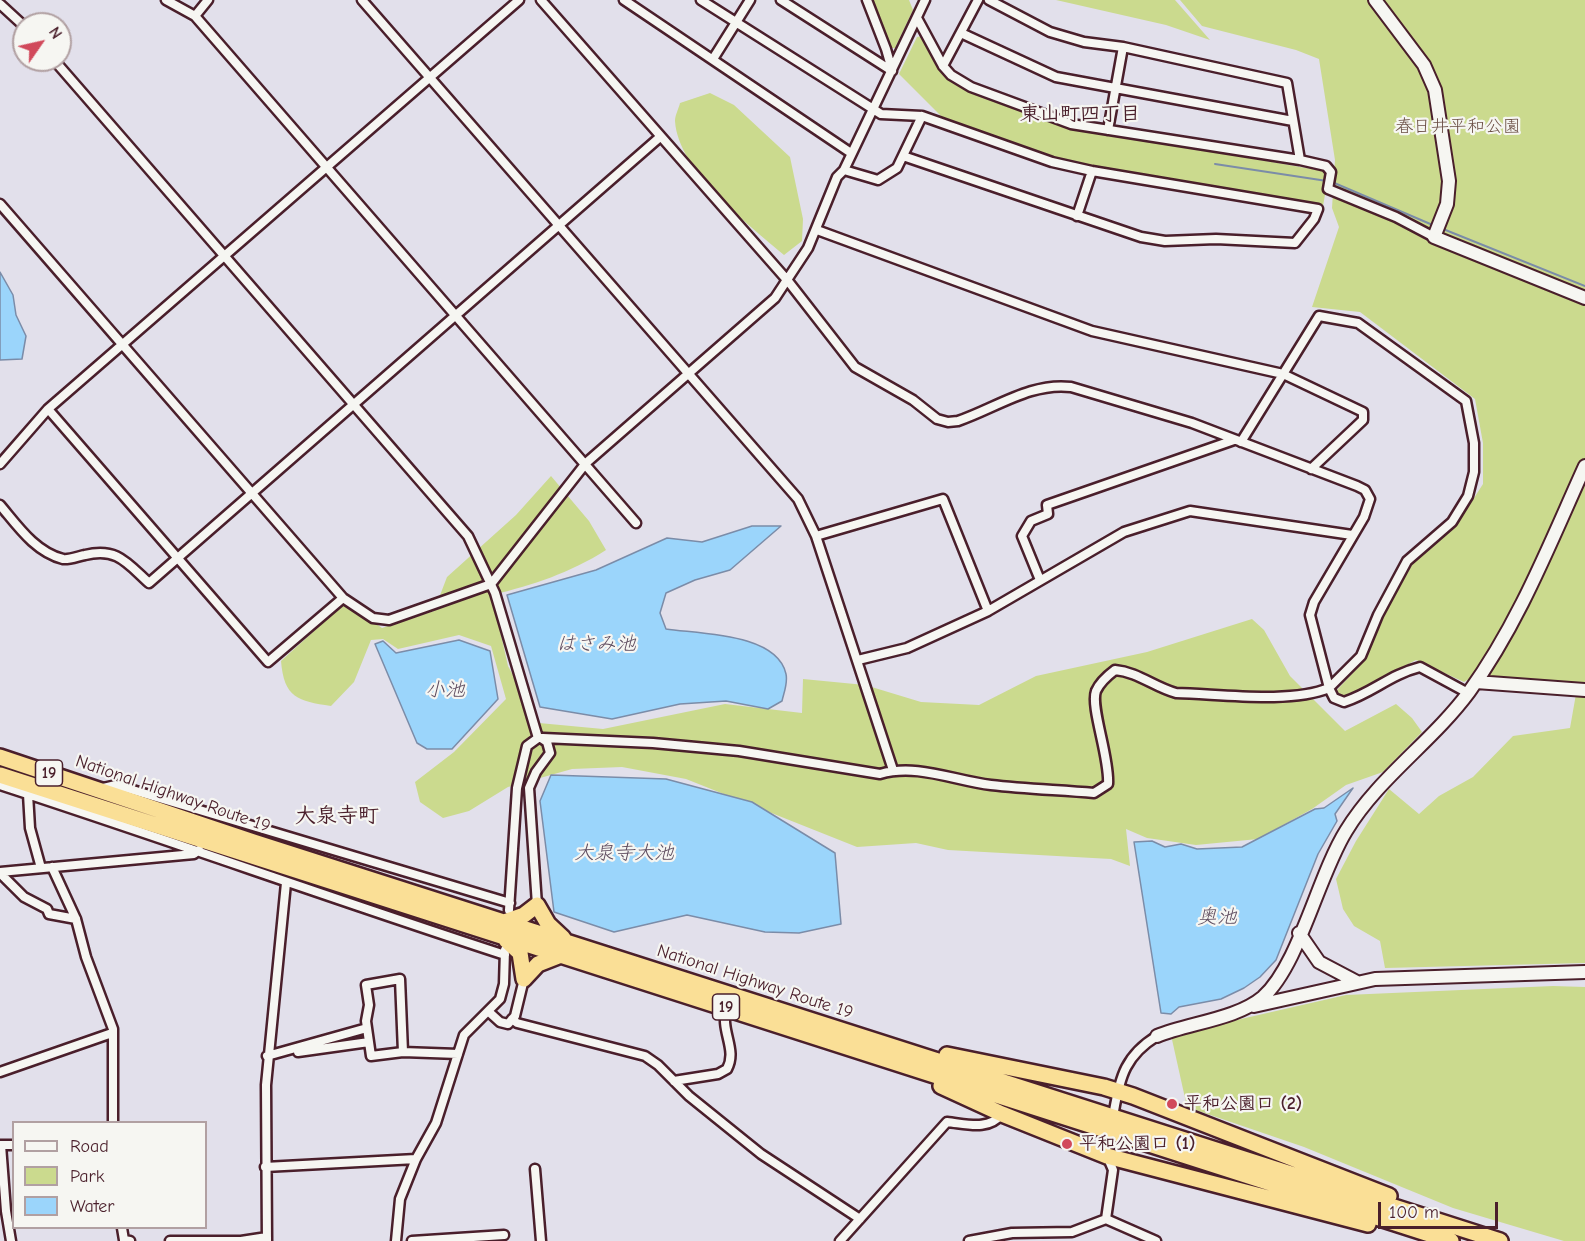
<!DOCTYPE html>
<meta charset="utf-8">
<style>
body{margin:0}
#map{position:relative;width:1585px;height:1241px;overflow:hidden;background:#e2e0eb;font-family:"Comic Neue",sans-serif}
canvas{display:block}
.legend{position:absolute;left:12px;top:1121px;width:195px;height:108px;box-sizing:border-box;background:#f6f6f2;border:2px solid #b1a0a2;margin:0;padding:8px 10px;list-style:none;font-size:18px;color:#4a1f2b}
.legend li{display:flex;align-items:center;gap:12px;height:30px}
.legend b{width:30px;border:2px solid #b1a0a2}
.north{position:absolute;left:12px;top:12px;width:60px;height:60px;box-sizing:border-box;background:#f6f6f2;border:2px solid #b1a0a2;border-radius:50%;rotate:56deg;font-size:16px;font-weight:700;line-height:24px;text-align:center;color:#4a1f2b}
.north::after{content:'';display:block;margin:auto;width:21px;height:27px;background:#d1495b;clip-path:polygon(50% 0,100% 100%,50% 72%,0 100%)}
.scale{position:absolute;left:1378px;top:1202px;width:120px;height:27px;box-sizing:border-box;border:3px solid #4a1f2b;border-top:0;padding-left:8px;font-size:18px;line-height:21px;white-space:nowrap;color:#4a1f2b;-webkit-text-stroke:4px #f6f6f2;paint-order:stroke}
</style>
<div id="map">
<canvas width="1585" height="1241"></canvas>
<ul class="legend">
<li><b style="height:8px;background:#f6f6f2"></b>Road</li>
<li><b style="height:16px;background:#cbda8e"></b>Park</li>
<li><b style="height:16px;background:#9bd5fb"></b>Water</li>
</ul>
<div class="north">N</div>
<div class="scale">100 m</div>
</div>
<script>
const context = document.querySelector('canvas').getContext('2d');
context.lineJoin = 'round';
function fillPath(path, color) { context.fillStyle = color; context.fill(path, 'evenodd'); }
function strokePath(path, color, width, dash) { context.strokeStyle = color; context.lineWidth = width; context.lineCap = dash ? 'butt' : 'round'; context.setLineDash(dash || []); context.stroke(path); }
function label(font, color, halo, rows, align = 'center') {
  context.font = font + ' "Comic Neue","Klee One",sans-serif'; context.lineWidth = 4.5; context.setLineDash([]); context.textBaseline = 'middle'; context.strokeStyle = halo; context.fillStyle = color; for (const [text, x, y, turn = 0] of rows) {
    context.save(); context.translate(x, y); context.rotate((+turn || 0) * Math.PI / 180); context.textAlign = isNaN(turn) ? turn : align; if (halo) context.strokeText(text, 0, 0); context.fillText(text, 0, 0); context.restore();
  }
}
const green = new Path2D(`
 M872,0H909L913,10L895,48H889Z
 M1056,0H1175L1210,40L1166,25Z
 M1180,0H1585V684L1472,677L1464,682L1416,660L1343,698L1336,691L1364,661L1383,617L1414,561L1456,526L1483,484V443L1475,399L1360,312L1312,307L1339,227L1332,208L1335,160L1319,59L1296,50L1202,26Z
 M923,36L938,66L956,84L1077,128L1329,172L1323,206L1086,167L1055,160L945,120L899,74L917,37Z
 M710,93L734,105L790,157L803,219L802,241L784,255C748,224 678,171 675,121C675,115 679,108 680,103Z
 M551,476L589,521L606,550C570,573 533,585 492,595L508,666L539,723L603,729L725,704L802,713L803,679L865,685L921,702L979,705L1036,676L1147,652L1252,619L1264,630L1290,676L1345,731L1396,704L1412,718L1422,732L1383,772L1346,785L1312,809L1258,839L1196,845L1147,838L1126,829L1130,866L1111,859L948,850L916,843L857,847L686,779L622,767L572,769L508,787L469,811L443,818L420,802L415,782L454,752L506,699L491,646L459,635L398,649L383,639L371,640L354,682L331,706C298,701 284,698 281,661L346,602L382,628L434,611L447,577L516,515Z
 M1576,694L1585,695V963L1385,968L1380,941L1354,926L1343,909L1336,879L1356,841L1389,789L1419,814L1439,796L1473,777L1513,736L1570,728Z
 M1553,986L1585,987V1241H1564L1453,1208L1304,1147L1187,1107L1171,1035L1346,995Z`);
const water = new Path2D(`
 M0,272L13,295L16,315L26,336L22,359L0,360Z
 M752,526H781L730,570L695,580L666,593L660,613L666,629C699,634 777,633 786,674C788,683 784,692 782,701L768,709L726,701L680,704L612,719L540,707L507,595L596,570L667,538L702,542Z
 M459,640L490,651L498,699L452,749H427L417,743L375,644L383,641L396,653Z
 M551,775L666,779L752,802L835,853L841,924L799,933L765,932L687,915L614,932L554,912L540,801Z
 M1353,788L1335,814L1337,821L1318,854L1276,960L1260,977L1244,988L1221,999L1179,1007L1171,1014L1161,1013L1134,842L1152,841L1165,847L1181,844L1197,849L1242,847L1315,809L1324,808Z`);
const stream = new Path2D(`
 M1215,164L1327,181
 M1332,182L1435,226
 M1443,229L1585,286`);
const street = new Path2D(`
 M166,0L195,16L636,523
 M362,0L798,499L816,536L893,770
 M541,0L788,281L855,367L913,400L937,419L948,422L958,421C996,408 1031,382 1071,387L1192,423L1357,486L1365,490L1370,499L1364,517L1314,602L1310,615L1329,688C1290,704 1220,694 1176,693C1154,687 1138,672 1115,670C1107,676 1100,682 1096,691C1090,707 1110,758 1108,784L1094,793C1060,790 1025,789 991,785C955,781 917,763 880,774L739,751L653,743L543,738
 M624,0L851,153
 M701,0L881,114L922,116L1052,162L1092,171L1318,209L1314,219L1295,243L1216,239L1165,241L1141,237L903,156
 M781,0L892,71
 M867,0L886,49L892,70
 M0,4L24,26
 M195,16L208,0
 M917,18L943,66L951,75L971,87L1071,124L1300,160L1287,83L1123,47L1084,42L1050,32L989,0
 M961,33L1056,77L1293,121
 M713,59L750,0
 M54,60L468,536L495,593L538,738
 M943,66L978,0
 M1108,130L1123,47
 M1300,160L1326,166L1331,172L1328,189L1396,217L1434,237
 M844,170L878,180L897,168L922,116
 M0,204L343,598L373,618L389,620L491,584L586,463L775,298L808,248L837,177L844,170L925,0
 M1077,216L1092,171
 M817,230L1092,331L1283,374L1363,412V420L1311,469
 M48,409L268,662L343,598
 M1241,442L1319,316L1358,323L1466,401L1474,443V472L1468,496L1452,522L1407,561L1378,615L1361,656L1329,688L1334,698L1344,702C1374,692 1389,675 1420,667L1468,693
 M0,464L48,409L519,0
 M0,505C17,525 35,552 63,559C69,560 79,556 85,555C117,547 127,563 149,583L660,137
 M816,536L943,499L988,611
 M1040,580L1022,536L1031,521L1048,514L1047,505L1234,440
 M858,660L907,648L988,611L1124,532L1190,511L1352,535
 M0,785C169,840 336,900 505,955
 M99,789L116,785L510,903
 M28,794L30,828L41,868
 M52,867L76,919L86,957L113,1029V1122
 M0,872L194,854L199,850
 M0,873L24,897L47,909L49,914L76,919
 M537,905L529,788L536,772L550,753L547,742L541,738
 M509,910L517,788L527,746L538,738
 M489,1012L500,1022L508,1024L515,1016L524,979
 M512,1019L517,1023L645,1056L658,1065L689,1096L761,1154L860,1219
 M298,1052L369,1042
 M403,1052L400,979L366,985L369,1005L366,1021L371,1056L403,1052L458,1054
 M267,1056L367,1028
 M0,1072L112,1033
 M674,1081L718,1074L727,1069C738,1049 719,1030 727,1008
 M1114,1111C1120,1076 1126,1055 1157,1036
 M1105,1140L1107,1156L1113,1170L1106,1219
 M0,1145H14
 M1,1145L6,1211L11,1241
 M265,1167L416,1159
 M535,1169L541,1241
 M122,1228L124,1240L130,1241
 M170,1241H241L267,1237
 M267,1241L266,1085L286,883
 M396,1241L400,1199L416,1159L436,1123L464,1035L500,999L504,984L505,950
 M412,1241L504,1235
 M840,1241L947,1122C967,1124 988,1131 1002,1114
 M969,1241L1012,1233L1072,1232L1106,1219L1156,1241`);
const secondary = new Path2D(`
 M1375,0L1424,65L1435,90L1449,181L1447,204L1434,237L1585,298
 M1476,682L1585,690
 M1299,933L1319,962L1357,982
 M1254,1006L1375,979L1585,972
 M1157,1036C1189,1023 1237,1019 1263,997C1299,965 1318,876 1346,831C1378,778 1432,742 1469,692C1519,623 1550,543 1585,466`);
const highway = new Path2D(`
 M0,757L254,842L1500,1241
 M0,775L1451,1241
 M504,922L524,915L537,905L548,924L563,938
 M506,940L520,953L524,979
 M524,979L538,964L561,955
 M947,1055L1104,1087L1133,1096L1389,1196
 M941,1086L1002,1114L1107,1156L1368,1224`);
const markers = [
 [1172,1104,6,"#d1495b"],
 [1067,1144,6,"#d1495b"]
];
const shields = [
 [49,773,27],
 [726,1007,27]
];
const shieldNames = [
 ["19",49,773],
 ["19",726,1007]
];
const parkNames = [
 ["春日井平和公園",1458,127]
];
const streetNames = [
 ["National Highway Route 19",173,794,19],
 ["National Highway Route 19",755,982,18]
];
const poiNames = [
 ["平和公園口 (2)",1184,1104],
 ["平和公園口 (1)",1079,1144]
];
const neighbourhoodNames = [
 ["東山町四丁目",1080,114]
];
const waterNames = [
 ["はさみ池",596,644],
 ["小池",445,690],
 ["大泉寺大池",624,853],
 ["奥池",1217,917]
];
const quarterNames = [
 ["大泉寺町",337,816]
];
fillPath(green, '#cbda8e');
fillPath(water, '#9bd5fb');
strokePath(water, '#7b8ca8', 1.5);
strokePath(stream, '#7b8ca8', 2);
strokePath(street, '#4a1f2b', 13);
strokePath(secondary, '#4a1f2b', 16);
strokePath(highway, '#4a1f2b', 20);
strokePath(street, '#f6f6f2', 8);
strokePath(secondary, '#f6f6f2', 12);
strokePath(highway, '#fadf96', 15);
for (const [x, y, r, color] of markers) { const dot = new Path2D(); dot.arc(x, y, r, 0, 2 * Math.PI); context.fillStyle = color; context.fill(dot); strokePath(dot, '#f6f6f2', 2); }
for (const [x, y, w] of shields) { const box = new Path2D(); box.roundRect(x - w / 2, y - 13, w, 26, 4.5); context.fillStyle = '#f6f6f2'; context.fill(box); strokePath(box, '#4a1f2b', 1.5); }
label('bold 16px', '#4a1f2b', null, shieldNames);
label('18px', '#6a4e44', '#f6f6f2', parkNames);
label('18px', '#4a1f2b', '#f6f6f2', streetNames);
label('bold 18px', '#4a1f2b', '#f6f6f2', poiNames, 'left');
label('bold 20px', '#4a1f2b', '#f6f6f2', neighbourhoodNames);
label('italic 20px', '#5e4c5f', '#f6f6f2', waterNames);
label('bold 21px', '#4a1f2b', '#f6f6f2', quarterNames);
</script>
